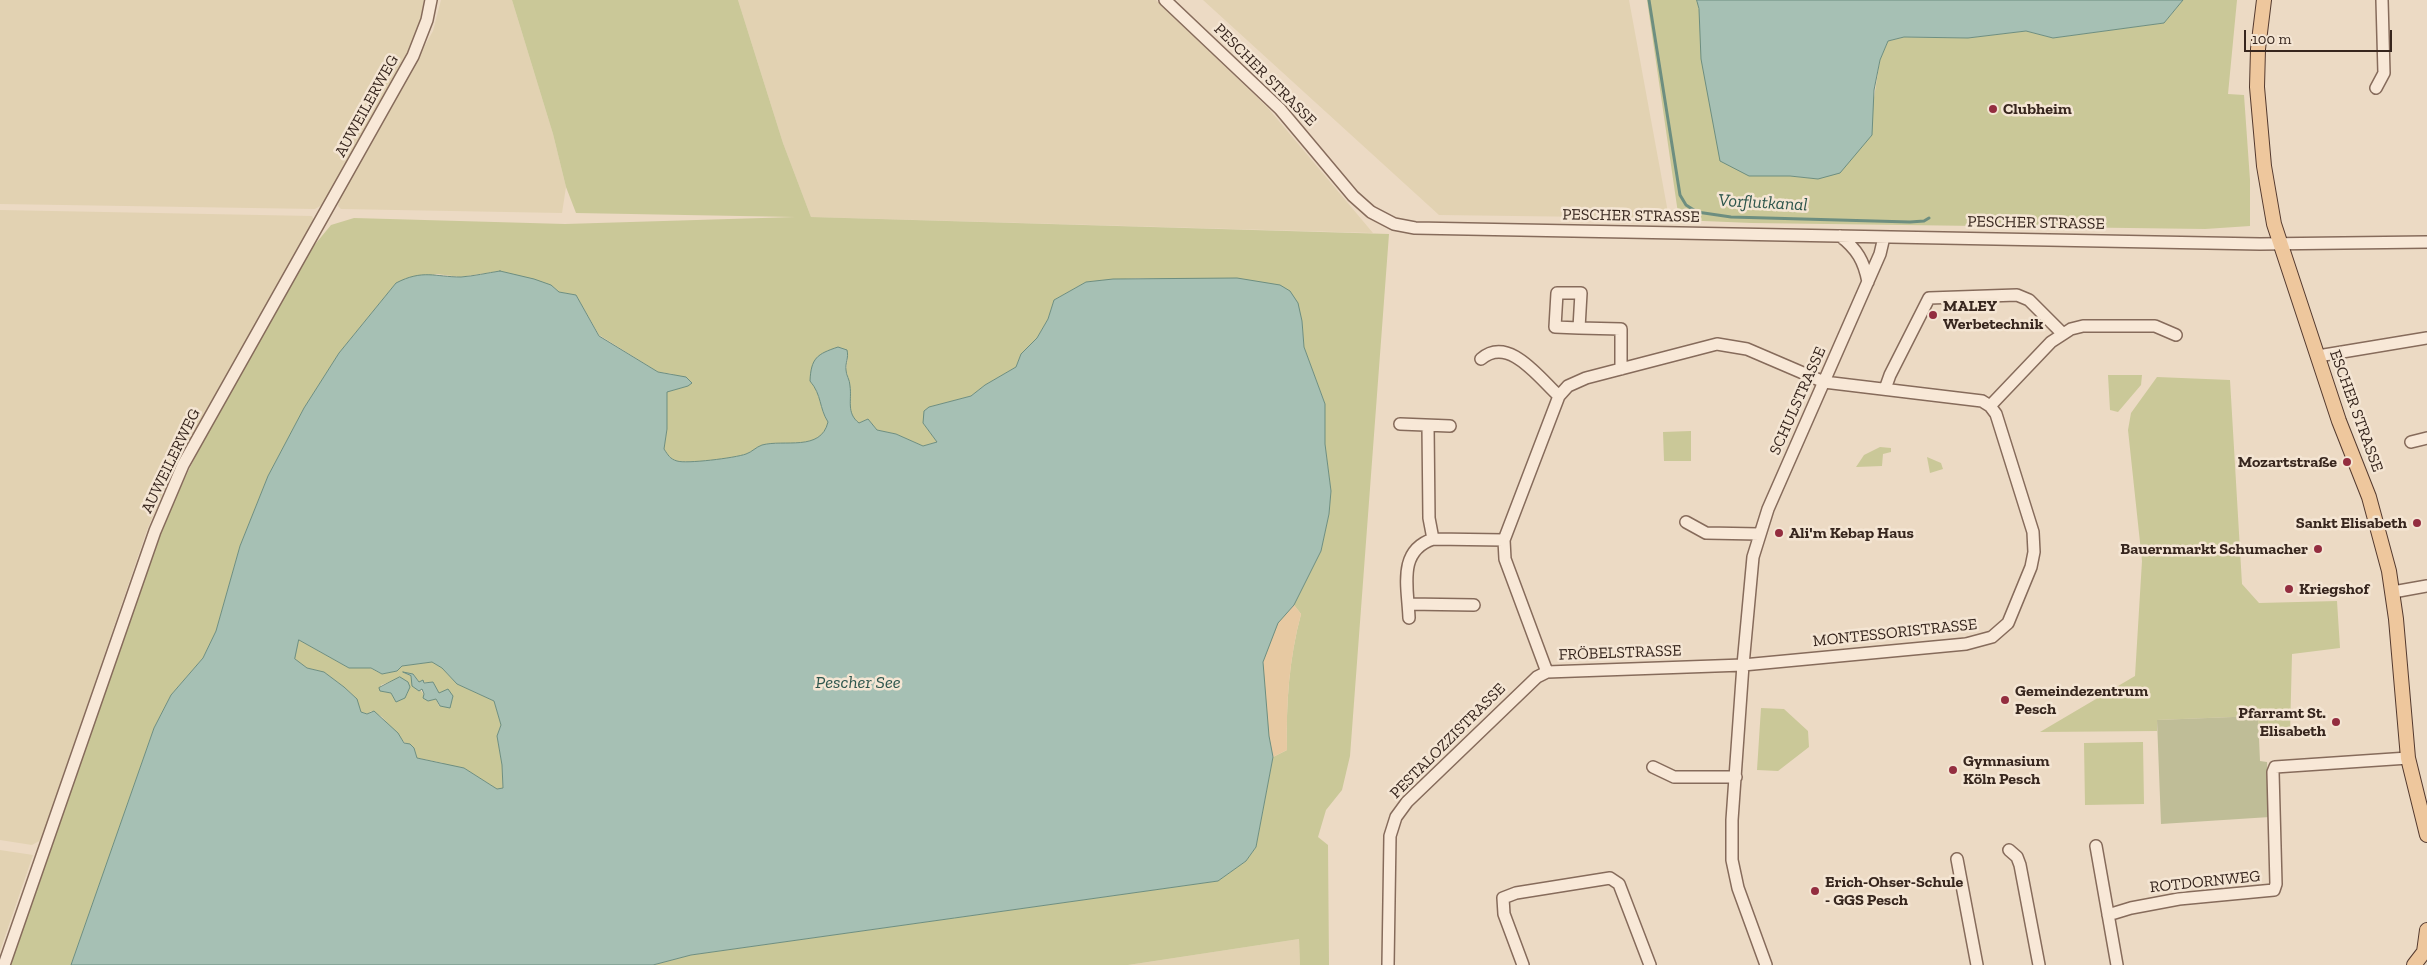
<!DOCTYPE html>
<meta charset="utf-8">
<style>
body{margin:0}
#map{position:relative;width:2427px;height:965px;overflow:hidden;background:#ecdac4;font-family:"Zilla Slab",serif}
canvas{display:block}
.scale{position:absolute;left:2244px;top:30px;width:148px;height:22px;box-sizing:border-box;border:2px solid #37261e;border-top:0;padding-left:6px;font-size:15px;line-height:18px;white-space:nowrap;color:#37261e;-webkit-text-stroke:4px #f4e5d3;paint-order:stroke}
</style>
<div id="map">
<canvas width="2427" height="965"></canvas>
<div class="scale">100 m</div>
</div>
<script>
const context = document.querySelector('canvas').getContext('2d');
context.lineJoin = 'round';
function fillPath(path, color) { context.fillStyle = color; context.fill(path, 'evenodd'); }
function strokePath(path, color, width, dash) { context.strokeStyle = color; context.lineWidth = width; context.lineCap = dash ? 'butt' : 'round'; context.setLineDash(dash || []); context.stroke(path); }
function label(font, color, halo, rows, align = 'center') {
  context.font = font + ' "Zilla Slab",serif'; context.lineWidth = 5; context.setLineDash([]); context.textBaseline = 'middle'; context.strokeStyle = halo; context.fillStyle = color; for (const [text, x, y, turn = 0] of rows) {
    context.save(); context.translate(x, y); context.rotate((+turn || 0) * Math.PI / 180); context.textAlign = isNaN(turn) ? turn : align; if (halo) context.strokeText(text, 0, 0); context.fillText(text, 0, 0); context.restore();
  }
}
const farmland = new Path2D(`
 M0,0H424L420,22L406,60L322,205L315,209L0,204Z
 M441,0H512L553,134L566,187L562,213L341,209L338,206L339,199L433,31Z
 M738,0H1156L1268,108L1373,233L811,217L783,143Z
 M1203,0H1629L1669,218L1439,215Z
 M0,210L312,216L314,220L214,401L173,469L147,530L41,840L32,845L0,840Z
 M0,850L33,855L0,951Z
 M1299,939L1300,965H1128Z`);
const green = new Path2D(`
 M512,0H738L783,143L811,217L1389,234L1350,756L1342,790L1326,810L1318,837L1328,845L1329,965H1300L1299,939L1128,965H653L691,955L1218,881L1246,861L1256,847L1273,757L1287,750C1286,703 1289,659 1301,614L1294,605L1321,551L1329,514L1331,491L1325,444V404L1304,347L1302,321L1181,280L1139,278L1086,282L1054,300L1048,319L1037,338L1021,354L1016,367L985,385L971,396L929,407L923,423L937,442L923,446L896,434L877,430L868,419L859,423L854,419L850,410V384L846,370L848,357L810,381C822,395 819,408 828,422C821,452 784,439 762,445C756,447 752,452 746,454C736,458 686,464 677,461C670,459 668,455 664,449L667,429V392L688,386L673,374L658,372L599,335L576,295L559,292L551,285L500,271L460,277L437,274L396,283L339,353L304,408L268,476L240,546L216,631L203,658L171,695L154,728L71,965H9L159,536C201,435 258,342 312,248L331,225L354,218L565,224L795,217L576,213L566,187L553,134Z
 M1647,0H1697L1699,9L1790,176L1818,179L1872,110L1880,60L1888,41L1904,37L1968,38L2026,31L2053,38L2164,23L2183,0H2237L2228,94L2244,95L2250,180V226L2205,229L1752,223L1679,220Z
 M2108,375H2142L2141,385L2118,412L2110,410Z
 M2157,377L2230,380L2242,584L2259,603L2337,601L2340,648L2292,654L2290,734L2259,737L2258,716L2157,720V731L2040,732L2135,676L2142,561L2128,430L2131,413Z
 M1691,431V461H1664L1663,432Z
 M1880,447L1891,448V452L1883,454L1882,466L1856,467L1864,455Z
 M1927,457L1941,463L1943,469L1930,473Z
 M299,640L349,668H370L382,674L397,671L402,666L432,662L442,668L457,684L494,701L501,725L497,736L502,765L503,788L497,789L464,768L445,766L443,763L417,758L414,748L404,742L382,717L371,711L368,714L361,712L355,697L344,687L324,672L307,668L294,659ZM403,672L413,674L419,682H433L439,694L442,692L453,698L448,707L439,706L436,699L428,701L411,676ZM398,679L405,682L408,693L396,702L391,693L380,691L381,685Z
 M1761,708L1784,709L1808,731L1809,747L1778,771L1757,770Z
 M2143,742L2144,804L2085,805L2084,743Z`);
const sand = new Path2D(`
 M1294,605L1301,614C1289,659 1286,703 1287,750L1273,757C1265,719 1252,656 1278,622C1283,616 1289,611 1294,605Z`);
const cemetery = new Path2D(`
 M2258,716L2260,761L2267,762L2270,817L2161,824L2157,720Z`);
const water = new Path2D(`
 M1697,0H2183L2164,23L2053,38L2026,31L1968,38L1904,37L1888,41L1880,60L1874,90L1872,135L1840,173L1818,179L1790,176H1749L1720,161L1701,59L1699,9Z
 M500,271L534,279L551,285L559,292L576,295L599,336L658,372L686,377L692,383L688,386L667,392V429L664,449C668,455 670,459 677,461C686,464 735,458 746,454C752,452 756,447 762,445C784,439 821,452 828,422C819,408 822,395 810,381C811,358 817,354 838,347L847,350C849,358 845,363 846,370C846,375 850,380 850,386C852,400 846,413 859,423L868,419L877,430L896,434L923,446L937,442L923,423L924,411L929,407L971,396L985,385L1016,367L1021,354L1037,338L1048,319L1054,300L1086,282L1113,279L1237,278L1280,285L1290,291L1298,303L1302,321L1304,347L1325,404V444L1331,491L1329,514L1321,551L1294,605L1278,623L1263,662L1269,736L1273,757L1256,847L1246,861L1218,881L691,955L653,965H71L154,728L171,695L203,658L216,631L240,546L268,476L304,408L339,353L396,283C423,269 435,277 461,277C474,276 487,273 500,271ZM299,640L349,668H371L382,674L397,671L402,666L432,662L442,668L457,684L494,701L501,725L497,736L502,765L503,788L497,789L464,768L417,758L414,748L410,744L404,743L398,733L374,711L367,714L361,712L357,699L344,687L324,672L307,668L295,659Z
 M403,672L413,674L419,682L423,680L424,683L433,682L439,693L448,689L453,696L450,708L440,706L436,699L428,701L423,698L424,694L422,689L419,691L412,686L411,676Z
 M400,677L408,682L410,687L405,698L396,702L391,693L380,691L379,688Z`);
const stream = new Path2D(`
 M1649,0L1680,195L1686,205L1697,212L1731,217L1910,222L1924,221L1929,218`);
const minor = new Path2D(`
 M1165,0L1280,109L1353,196L1371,212L1394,224L1415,228L2260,244L2427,242
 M2376,88L2384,73L2382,0
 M1840,236C1857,249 1864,261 1868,282
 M1579,328L1555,327L1557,293H1581L1579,328L1621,329V369
 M2318,356L2427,338
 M1481,359C1509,335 1539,378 1559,396
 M1885,389L1890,375L1929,298L2017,295L2029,300L2062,333
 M1990,406L2051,342L2071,329L2083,326H2155L2176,335
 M1400,424L1450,426
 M1428,426L1429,518L1433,539
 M2411,442L2427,438
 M1686,522L1706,533L1759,534
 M2393,592L2427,586
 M1408,604L1474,605
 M1409,618C1408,588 1397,551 1433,539L1504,540
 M1653,767L1674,777H1736
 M2096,846L2117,965
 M2009,850L2017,857L2020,865L2039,965
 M1957,859L1977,965
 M2108,915L2131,908L2179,899L2274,890L2276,884L2273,772L2275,767L2408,758
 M4,965L155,531L183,465L413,56L427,20L431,0
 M1388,965L1390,836L1396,817L1407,802L1537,677L1547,672L1743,665L1966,644L1992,637L2008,623L2031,567L2034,552L2033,532L1996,414L1990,406L1982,401L1824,382L1747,349L1717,344L1586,378L1568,386L1559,396L1504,540L1505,559L1547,672
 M1523,965L1504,914L1503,898L1516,893L1610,878L1619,884L1650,965
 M1766,965L1738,888L1732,860V820L1743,665L1753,557L1768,509L1880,254L1884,237`);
const major = new Path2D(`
 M2264,0L2258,49L2257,87L2264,166L2274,224L2339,421L2369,497L2389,571L2396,619L2408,758L2427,835
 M2414,965L2424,952L2427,930`);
const markers = [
 [1993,109,5,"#932d3f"],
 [1933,315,5,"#932d3f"],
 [2347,462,5,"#932d3f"],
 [2417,523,5,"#932d3f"],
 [1779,533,5,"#932d3f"],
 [2318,549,5,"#932d3f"],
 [2289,589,5,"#932d3f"],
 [2005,700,5,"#932d3f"],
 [2336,722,5,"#932d3f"],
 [1953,770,5,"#932d3f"],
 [1815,891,5,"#932d3f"]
];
const streetNames = [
 ["PESCHER STRASSE",1265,75,45],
 ["AUWEILERWEG",367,106,-61],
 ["PESCHER STRASSE",1631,216,1],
 ["PESCHER STRASSE",2036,223,1],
 ["SCHULSTRASSE",1798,401,-66],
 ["ESCHER STRASSE",2356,411,70],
 ["AUWEILERWEG",171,461,-64],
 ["MONTESSORISTRASSE",1895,633,-6],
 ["FRÖBELSTRASSE",1620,653,-2],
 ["PESTALOZZISTRASSE",1448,741,-45],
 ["ROTDORNWEG",2205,882,-6]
];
const poiNames = [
 ["Clubheim",2003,109],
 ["MALEY",1943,306],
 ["Werbetechnik",1943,324],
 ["Mozartstraße",2337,462,"right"],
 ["Sankt Elisabeth",2407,523,"right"],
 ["Ali'm Kebap Haus",1789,533],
 ["Bauernmarkt Schumacher",2308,549,"right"],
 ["Kriegshof",2299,589],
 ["Gemeindezentrum",2015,691],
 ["Pesch",2015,709],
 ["Pfarramt St.",2326,713,"right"],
 ["Elisabeth",2326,731,"right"],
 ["Gymnasium",1963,761],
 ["Köln Pesch",1963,779],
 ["Erich-Ohser-Schule",1825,882],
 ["- GGS Pesch",1825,900]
];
const waterNames = [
 ["Vorflutkanal",1763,203,3],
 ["Pescher See",858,683]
];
fillPath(farmland, '#e2d2b2');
fillPath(green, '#cac898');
fillPath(sand, '#e7c9a2');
fillPath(cemetery, '#bfbd97');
fillPath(water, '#a6c0b4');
strokePath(water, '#6d8e80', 1);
strokePath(stream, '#6d8e80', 3);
strokePath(minor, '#866b5b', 14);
strokePath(major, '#543a2f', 16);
strokePath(minor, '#f8e8d7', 11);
strokePath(major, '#eec79d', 14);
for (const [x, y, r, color] of markers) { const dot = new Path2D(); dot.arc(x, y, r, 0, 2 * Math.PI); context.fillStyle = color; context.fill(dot); strokePath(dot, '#f4e5d3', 2); }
label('16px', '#37261e', '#f4e5d3', streetNames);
label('bold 16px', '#37261e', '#f4e5d3', poiNames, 'left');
label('italic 18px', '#2e564d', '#f4e5d3', waterNames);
</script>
